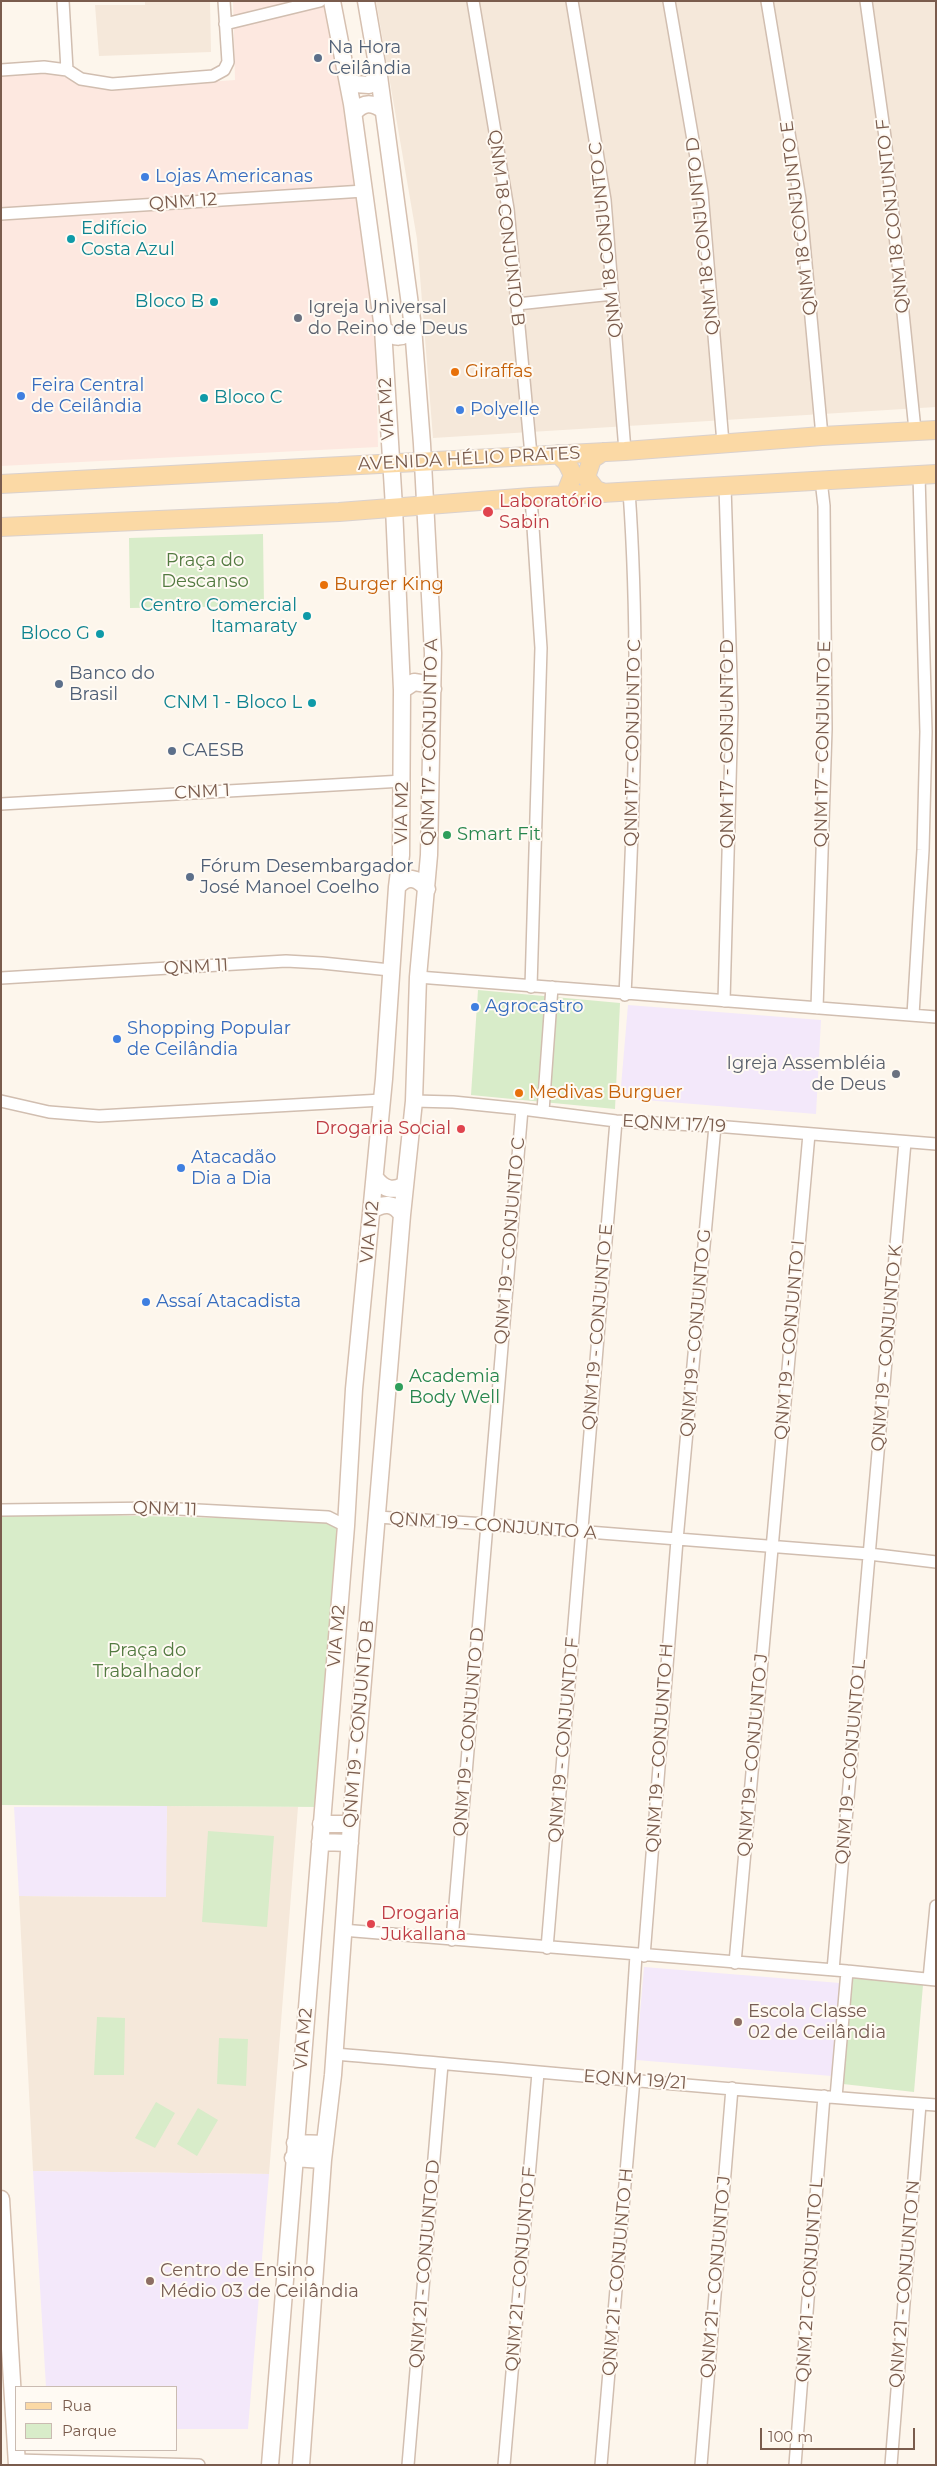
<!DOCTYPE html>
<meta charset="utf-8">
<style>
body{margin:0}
#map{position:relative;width:937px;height:2466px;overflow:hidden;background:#fdf6ec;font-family:Montserrat,sans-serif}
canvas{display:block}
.frame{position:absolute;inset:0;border:2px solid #7a5c4d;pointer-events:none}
.legend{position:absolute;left:15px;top:2386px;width:162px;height:65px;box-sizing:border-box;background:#fffaf3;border:1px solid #cabbb1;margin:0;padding:6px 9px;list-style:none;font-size:15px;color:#7a5c4d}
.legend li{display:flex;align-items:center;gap:10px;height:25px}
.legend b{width:25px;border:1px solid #cabbb1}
.scale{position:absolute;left:760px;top:2428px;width:155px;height:22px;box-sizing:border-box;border:2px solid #7a5c4d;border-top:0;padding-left:6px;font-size:15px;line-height:18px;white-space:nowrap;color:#7a5c4d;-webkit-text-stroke:4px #fffaf3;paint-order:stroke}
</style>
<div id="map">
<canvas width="937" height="2466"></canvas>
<div class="frame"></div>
<ul class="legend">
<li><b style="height:6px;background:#fbd9a5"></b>Rua</li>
<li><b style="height:14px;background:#d8ecc9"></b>Parque</li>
</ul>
<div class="scale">100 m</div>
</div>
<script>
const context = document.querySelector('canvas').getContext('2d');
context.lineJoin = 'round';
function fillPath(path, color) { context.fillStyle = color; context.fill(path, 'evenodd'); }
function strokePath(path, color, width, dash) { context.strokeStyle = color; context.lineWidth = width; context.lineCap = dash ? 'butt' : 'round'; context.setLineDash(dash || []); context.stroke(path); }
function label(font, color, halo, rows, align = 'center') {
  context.font = font + ' Montserrat,sans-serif'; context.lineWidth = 4; context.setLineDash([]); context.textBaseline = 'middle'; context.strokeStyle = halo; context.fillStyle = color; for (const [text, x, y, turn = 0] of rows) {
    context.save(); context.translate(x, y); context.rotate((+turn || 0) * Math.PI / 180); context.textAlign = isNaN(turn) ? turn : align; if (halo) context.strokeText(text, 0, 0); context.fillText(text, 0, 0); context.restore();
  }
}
const residential = new Path2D(`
 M145,1H210L211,52L99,56L95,5H145Z
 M376,1H936V407L433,438L417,239Z
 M167,1806L298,1807L269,2174L33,2171L19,1896L165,1897Z`);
const commercial = new Path2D(`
 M233,1H326L353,158L375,329L378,447L1,466V75L54,73L85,85L112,89L235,80Z`);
const education = new Path2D(`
 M628,1005L821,1020L816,1114L620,1098Z
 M167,1806L166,1897L19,1896L14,1807Z
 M644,1967L840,1983L832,2076L636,2060Z
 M33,2171L269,2174L248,2429H176V2387H46Z`);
const green = new Path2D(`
 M263,534L264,606L130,608L129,538Z
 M478,990L620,1003L615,1109L471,1095Z
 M64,1514L335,1521L341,1525L322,1807L1,1805V1516Z
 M208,1831L274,1836L267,1927L202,1922Z
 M853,1978L923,1985L914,2092L843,2084Z
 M97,2017L125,2018L124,2075H94Z
 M219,2038L248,2039L246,2086L217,2084Z
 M156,2102L175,2113L155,2148L135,2138Z
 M198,2108L218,2120L197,2156L177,2144Z`);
const street = new Path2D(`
 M63,1L67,70
 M473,1L508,209L531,455
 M572,1L605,200L625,451
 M669,1L702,192L723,443
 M767,1L800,199L822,436
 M866,1L885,137L915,430
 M225,24L320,1
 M1,70L44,67L67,70L81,79L112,84L213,76L224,70L228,62L224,1
 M1,214L364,191
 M517,304L613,294
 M531,497L541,648L531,987
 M1,804L403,781
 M418,977L936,1017
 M1,978L286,961L322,963L390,970
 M625,995C633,827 641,659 629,491
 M724,1001L732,709L725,486
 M817,1008L826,729L824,506L821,480
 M913,1015L923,850L926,732L919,475
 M1,1101L49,1112L99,1116L382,1100
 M414,1101L453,1102L522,1109L616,1121L715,1126L936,1144
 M543,1111L552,987
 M1,1510L160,1508L328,1517L346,1526
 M377,1517L486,1524L869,1554L936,1562
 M342,1930L847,1971L936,1980
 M452,1940L522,1109
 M547,1948L616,1121
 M644,1956L677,1540L715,1126
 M735,1963L809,1134
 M833,1970L905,1142
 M929,1979L936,1906
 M335,2054C535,2071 735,2091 936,2105
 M628,2078L636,1955
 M836,2097L847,1971
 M17,2460L199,2465
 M408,2465L442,2064
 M504,2465L538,2073
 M601,2465L634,2079
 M701,2465L732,2088
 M795,2465L824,2096
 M891,2465L920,2104`);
const secondary = new Path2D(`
 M349,80L355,84L369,85L379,76
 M354,113C363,102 372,102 383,110
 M383,329C395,339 403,340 413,327
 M402,690L414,682L427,684L433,689
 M397,887C407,875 417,877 427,889
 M376,1179C384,1189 393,1192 404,1185
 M372,1210C383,1203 394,1202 402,1215
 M321,1824H351
 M320,1842L350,1843
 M295,2143L325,2144
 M293,2158L323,2160
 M1,2199L17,2465
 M270,2465L346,1526L354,1389L384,1079L397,887L401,855L402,690L394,507L383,329L352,104L332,1
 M301,2465L323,2160L333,2075L351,1824L402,1215L414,1101L418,977L429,855L433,653L422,444L413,327L379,76L366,1`);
const primary = new Path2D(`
 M603,452L592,459L586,477L596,490L605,493
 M558,454L567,463L573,475L565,495
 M1,484L625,451L822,436L936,430
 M1,527L339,512L531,497L936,474`);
const markers = [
 [318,58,5,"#5c6f8a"],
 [145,177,5,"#3f7fe0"],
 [71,239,5,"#0f9aa8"],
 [214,302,5,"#0f9aa8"],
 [298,318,5,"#6b7280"],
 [455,372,5,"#e8710a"],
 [21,396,5,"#3f7fe0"],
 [204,398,5,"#0f9aa8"],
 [460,410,5,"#3f7fe0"],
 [488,512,6,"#e0444e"],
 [324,585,5,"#e8710a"],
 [307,616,5,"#0f9aa8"],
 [100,634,5,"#0f9aa8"],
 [59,684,5,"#5c6f8a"],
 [312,703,5,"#0f9aa8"],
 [172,751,5,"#5c6f8a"],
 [447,835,5,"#2e9e5b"],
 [190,877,5,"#5c6f8a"],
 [475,1007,5,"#3f7fe0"],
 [117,1039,5,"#3f7fe0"],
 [896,1074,5,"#6b7280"],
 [519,1093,5,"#e8710a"],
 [461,1129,5,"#e0444e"],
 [181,1168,5,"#3f7fe0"],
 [146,1302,5,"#3f7fe0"],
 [399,1387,5,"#2e9e5b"],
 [371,1924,5,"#e0444e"],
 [738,2022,5,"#8d6e63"],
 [150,2281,5,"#8d6e63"]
];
const serviceNames = [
 ["Na Hora",328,48],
 ["Ceilândia",328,69],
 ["Banco do",69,674],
 ["Brasil",69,695],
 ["CAESB",182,751],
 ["Fórum Desembargador",200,867],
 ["José Manoel Coelho",200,888]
];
const shopNames = [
 ["Lojas Americanas",155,177],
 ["Feira Central",31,386],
 ["de Ceilândia",31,407],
 ["Polyelle",470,410],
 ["Agrocastro",485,1007],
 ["Shopping Popular",127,1029],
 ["de Ceilândia",127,1050],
 ["Atacadão",191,1158],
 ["Dia a Dia",191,1179],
 ["Assaí Atacadista",156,1302]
];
const streetNames = [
 ["QNM 12",183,202,-4],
 ["QNM 18 CONJUNTO F",893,216,-96],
 ["QNM 18 CONJUNTO E",799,218,-97],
 ["QNM 18 CONJUNTO B",506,228,83],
 ["QNM 18 CONJUNTO D",703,236,-96],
 ["QNM 18 CONJUNTO C",606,240,-96],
 ["VIA M2",387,409,-93],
 ["AVENIDA HÉLIO PRATES",469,459,-3],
 ["QNM 17 - CONJUNTO A",430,742,-89],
 ["QNM 17 - CONJUNTO C",633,743,-89],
 ["QNM 17 - CONJUNTO D",728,744,-90],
 ["QNM 17 - CONJUNTO E",823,744,-89],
 ["CNM 1",202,792,-3],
 ["VIA M2",402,813,-89],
 ["QNM 11",196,967,-3],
 ["EQNM 17/19",674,1124,3],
 ["VIA M2",370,1232,-84],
 ["QNM 19 - CONJUNTO C",510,1241,-85],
 ["QNM 19 - CONJUNTO E",598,1327,-85],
 ["QNM 19 - CONJUNTO G",696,1333,-85],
 ["QNM 19 - CONJUNTO I",790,1340,-85],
 ["QNM 19 - CONJUNTO K",887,1348,-85],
 ["QNM 11",165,1509,2],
 ["QNM 19 - CONJUNTO A",493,1526,4],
 ["VIA M2",337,1636,-85],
 ["QNM 19 - CONJUNTO B",359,1724,-85],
 ["QNM 19 - CONJUNTO D",469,1732,-85],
 ["QNM 19 - CONJUNTO F",564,1740,-85],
 ["QNM 19 - CONJUNTO H",660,1748,-86],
 ["QNM 19 - CONJUNTO J",753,1755,-85],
 ["QNM 19 - CONJUNTO L",851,1762,-85],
 ["VIA M2",304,2039,-85],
 ["EQNM 19/21",635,2080,4],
 ["QNM 21 - CONJUNTO D",425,2264,-85],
 ["QNM 21 - CONJUNTO F",521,2269,-85],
 ["QNM 21 - CONJUNTO H",618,2272,-85],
 ["QNM 21 - CONJUNTO J",716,2277,-85],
 ["QNM 21 - CONJUNTO L",810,2280,-86],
 ["QNM 21 - CONJUNTO N",905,2284,-85]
];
const cultureNames = [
 ["Edifício",81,229,"left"],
 ["Costa Azul",81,250,"left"],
 ["Bloco B",204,302],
 ["Bloco C",214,398,"left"],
 ["Centro Comercial",297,606],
 ["Itamaraty",297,627],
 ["Bloco G",90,634],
 ["CNM 1 - Bloco L",302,703]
];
const worshipNames = [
 ["Igreja Universal",308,308],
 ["do Reino de Deus",308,329],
 ["Igreja Assembléia",886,1064,"right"],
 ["de Deus",886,1085,"right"]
];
const foodNames = [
 ["Giraffas",465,372],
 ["Burger King",334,585],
 ["Medivas Burguer",529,1093]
];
const healthNames = [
 ["Laboratório",499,502],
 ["Sabin",499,523],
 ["Drogaria Social",451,1129,"right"],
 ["Drogaria",381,1914],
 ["Jukallana",381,1935]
];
const parkNames = [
 ["Praça do",205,561],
 ["Descanso",205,582],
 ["Praça do",147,1651],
 ["Trabalhador",147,1672]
];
const leisureNames = [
 ["Smart Fit",457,835],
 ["Academia",409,1377],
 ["Body Well",409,1398]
];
const educationNames = [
 ["Escola Classe",748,2012],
 ["02 de Ceilândia",748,2033],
 ["Centro de Ensino",160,2271],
 ["Médio 03 de Ceilândia",160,2292]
];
fillPath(residential, '#f5e8da');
fillPath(commercial, '#fde8e0');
fillPath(education, '#f3e8fa');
fillPath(green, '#d8ecc9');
strokePath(street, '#d1beb0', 14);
strokePath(secondary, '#d6c0b0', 19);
strokePath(primary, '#dad1cd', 20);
strokePath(street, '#fff', 11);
strokePath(secondary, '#fff', 16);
strokePath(primary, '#fbd9a5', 18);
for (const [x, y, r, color] of markers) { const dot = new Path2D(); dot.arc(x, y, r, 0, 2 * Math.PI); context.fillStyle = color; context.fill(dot); strokePath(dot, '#fffaf3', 2); }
label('18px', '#4e5e75', '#fffaf3', serviceNames, 'left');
label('18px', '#366cbe', '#fffaf3', shopNames, 'left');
label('18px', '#7a5c4d', '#fffaf3', streetNames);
label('18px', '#0d838f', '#fffaf3', cultureNames, 'right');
label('18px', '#5b616d', '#fffaf3', worshipNames, 'left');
label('18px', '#c56008', '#fffaf3', foodNames, 'left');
label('18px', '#be3a42', '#fffaf3', healthNames, 'left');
label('18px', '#537a41', '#fffaf3', parkNames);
label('18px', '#27864d', '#fffaf3', leisureNames, 'left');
label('18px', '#785e54', '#fffaf3', educationNames, 'left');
</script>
